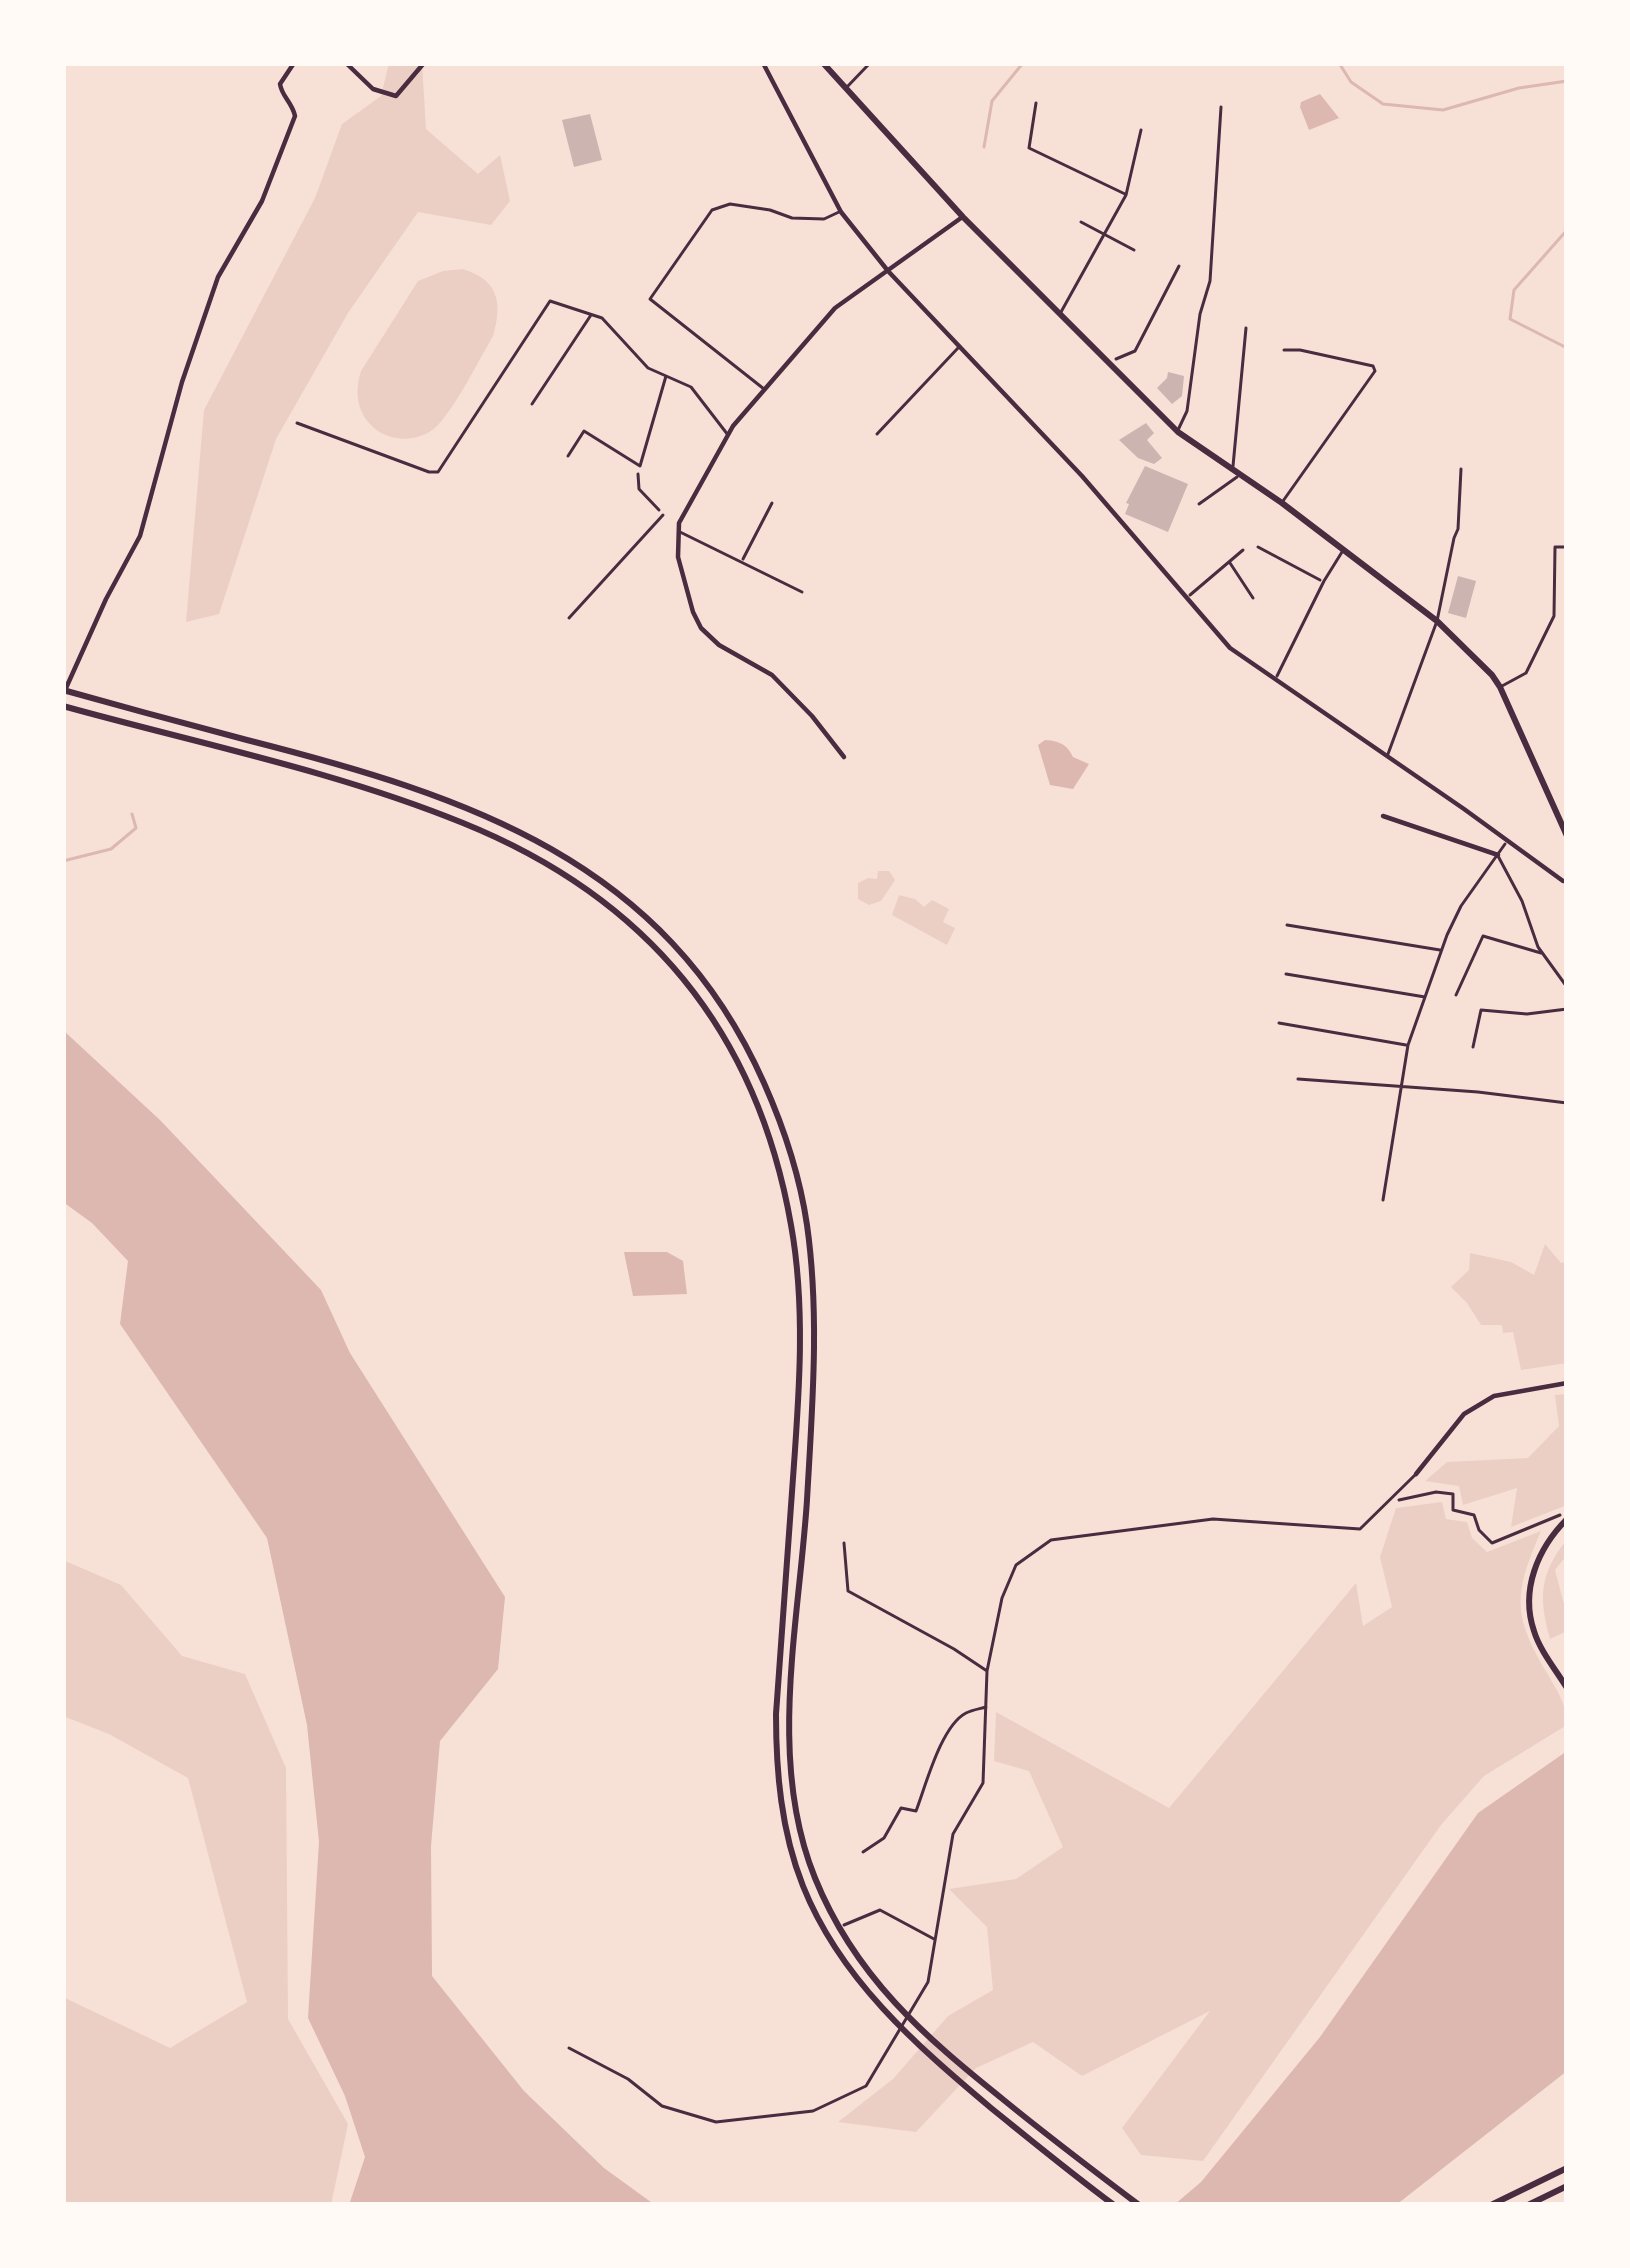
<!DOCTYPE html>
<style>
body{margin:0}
#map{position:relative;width:1630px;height:2268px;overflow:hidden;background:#f7e1d7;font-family:"PT Sans",sans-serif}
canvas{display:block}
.frame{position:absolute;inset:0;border:66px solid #fffaf5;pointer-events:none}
</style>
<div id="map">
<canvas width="1630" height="2268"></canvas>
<div class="frame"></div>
</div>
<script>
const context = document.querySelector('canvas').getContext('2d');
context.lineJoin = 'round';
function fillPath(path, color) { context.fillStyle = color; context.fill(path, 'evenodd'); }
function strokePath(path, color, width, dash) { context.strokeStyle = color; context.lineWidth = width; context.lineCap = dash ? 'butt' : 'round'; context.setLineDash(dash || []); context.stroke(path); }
const green = new Path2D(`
 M389,63H422L426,129L478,174L500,155L510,201L491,225L418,212L348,313L276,439L219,614L186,622L204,410L315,198L342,124L381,96Z
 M463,269C498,280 503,302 493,336C479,360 456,406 438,425C420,444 387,443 370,424C356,409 355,390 361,371L418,281L443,271Z
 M878,871H889L895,880L881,901L869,905L858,899V883L868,878L877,879Z
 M899,895L915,899L924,907L932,900L949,909L943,922L955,928L947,945L892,915Z
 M1545,1244L1561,1263L1567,1261V1363L1521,1370L1513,1332L1503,1333L1502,1325H1481L1467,1303L1451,1287L1469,1270L1470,1253L1511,1262L1534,1275Z
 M1567,1394V1505L1511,1527L1517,1488L1463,1505L1459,1486L1425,1481L1447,1462L1528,1458L1559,1426L1555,1395Z
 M1442,1502L1446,1519L1467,1522L1472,1538L1487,1552L1541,1531C1514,1594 1512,1614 1547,1673C1557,1691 1567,1704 1567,1725L1484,1776L1441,1825L1203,2161L1141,2155L1122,2128L1210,2011L1082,2076L1033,2042L976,2068L916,2132L838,2122L893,2079L948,2016L993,1990L987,1927L949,1889L1016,1879L1063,1847L1029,1771L994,1761L996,1712L1169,1808L1356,1583L1363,1626L1392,1607L1380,1557L1396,1508Z
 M1567,1539V1555L1555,1570L1567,1616V1631L1550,1639C1538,1596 1540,1574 1567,1539Z
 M63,1560L121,1585L182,1656L245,1674L286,1768L288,2019L348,2124L331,2205H63V1997L170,2048L247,2002L188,1778L109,1734L63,1716Z`);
const water = new Path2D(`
 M1320,94L1339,118L1309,130L1300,107L1301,102Z
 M1045,740C1059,741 1067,744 1073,757L1089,764L1073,789L1050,785L1038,745Z
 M63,1030L161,1121L321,1290L350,1353L505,1597L498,1669L440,1741L431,1846L432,1976L524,2091L604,2168L655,2205H349L365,2157L345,2096L308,2018L319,1842L307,1725L267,1538L120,1324L128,1261L92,1223L63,1202Z
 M624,1252H667L683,1261L687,1294L633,1296Z
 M1567,1751V2071L1396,2205H1174L1201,2182L1320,2037L1478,1813Z`);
const stream = new Path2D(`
 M1339,63L1351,82L1383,104L1443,110L1519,88L1567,81
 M984,147L992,101L1023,63
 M1567,230L1514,290L1510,319L1567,348
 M63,861L111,849L136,828L132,814`);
const building = new Path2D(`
 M590,114L602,160L574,167L562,120Z
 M1168,372L1184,376L1182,396L1172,404L1157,388L1167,378Z
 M1146,423L1154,433L1147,440L1162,458L1154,464L1138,458L1119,440Z
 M1145,466L1188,484L1168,532L1125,514L1129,504L1126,503Z
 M1458,576L1476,581L1466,618L1448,613Z`);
const path = new Path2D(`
 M1116,359L1135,351L1179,266
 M638,474L639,489L659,510
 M1399,1500L1436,1492L1453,1494V1510L1474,1515L1479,1530L1492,1543L1560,1515`);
const service = new Path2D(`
 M846,88L870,63
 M1036,103L1029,148L1125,194
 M1081,222L1134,250
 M1061,312L1126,195L1141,130
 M764,389L650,299L712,210L730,204L770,210L792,218L824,219L839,212
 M532,404L591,315
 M297,423L429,472H438L550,301L602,318L648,368L691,387L728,435
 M1178,430L1187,411L1200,314L1210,281L1221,107
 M877,434L958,348
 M568,456L584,431L640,466L666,376
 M1233,466L1246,328
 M1283,501L1375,371L1373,366L1300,350H1284
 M1199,504L1237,477
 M680,532L802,592
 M1258,547L1320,580
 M743,559L772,503
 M1230,563L1253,598
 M1190,595L1243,550
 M569,618L663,515
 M1277,676L1324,581L1342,552
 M1502,686L1526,673L1554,616L1555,547H1567
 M1388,754L1437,621L1454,538L1458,529L1461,469
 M1498,856L1522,901L1538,947L1567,987
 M1287,925L1440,950
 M1286,974L1425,997
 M1456,995L1483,936L1541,953
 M1279,1023L1406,1045
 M1473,1047L1481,1010L1527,1014L1567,1009
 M1298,1079L1478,1092L1567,1103
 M1383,1200L1408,1045L1447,935L1461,906L1505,844
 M844,1543L848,1591L954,1649L987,1671
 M863,1852L884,1838L901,1808L916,1811C926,1785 941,1726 966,1713C972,1710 979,1709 986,1707
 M844,1925L880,1910L934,1939
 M569,2048L628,2079L662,2106L716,2122L813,2111L866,2086L928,1982L953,1834L983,1783L987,1671L1002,1598L1016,1565L1051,1540L1213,1519L1360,1529L1415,1475`);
const minor = new Path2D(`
 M346,63L373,89L396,96L424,63
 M763,63L841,212L888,271L1082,476L1230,648L1464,809L1563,881H1567
 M66,688L106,599L140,536L182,382L218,277L262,201L295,116C292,102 282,97 280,84L294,63
 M844,757L812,716L772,675L719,645L701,628L693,612L678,557L679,523L733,426L835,308L961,218
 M1383,816L1498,855
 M1416,1474L1464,1414L1494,1396L1567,1383`);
const tertiary = new Path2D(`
 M1567,1519C1538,1548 1520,1590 1534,1631C1540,1651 1556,1670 1567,1688`);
const secondary = new Path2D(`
 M823,63L963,217L1178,432L1282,503L1437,621L1492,675L1500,687L1567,836
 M63,690C124,707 186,724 247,740C467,796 665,860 764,1083C784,1128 800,1177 807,1225C820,1316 812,1410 807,1500C799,1623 767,1760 815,1878C855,1977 925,2037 1005,2101C1049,2137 1094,2171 1139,2205
 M63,706C196,743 336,771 463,823C646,897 757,1030 791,1225C806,1307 799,1396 793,1478C787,1557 782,1635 776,1714C776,1771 781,1831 803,1886C840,1979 916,2045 991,2108C1032,2141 1072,2174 1114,2205
 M1491,2205L1567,2168
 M1528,2205L1567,2186`);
fillPath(green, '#ebcfc5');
fillPath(water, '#dcb8b0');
strokePath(stream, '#dcb8b0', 3);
fillPath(building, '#ccb4b1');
strokePath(path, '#4a2c40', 3);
strokePath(service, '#4a2c40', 3);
strokePath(minor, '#4a2c40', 4.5);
strokePath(tertiary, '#4a2c40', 6);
strokePath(secondary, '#4a2c40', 6);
</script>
